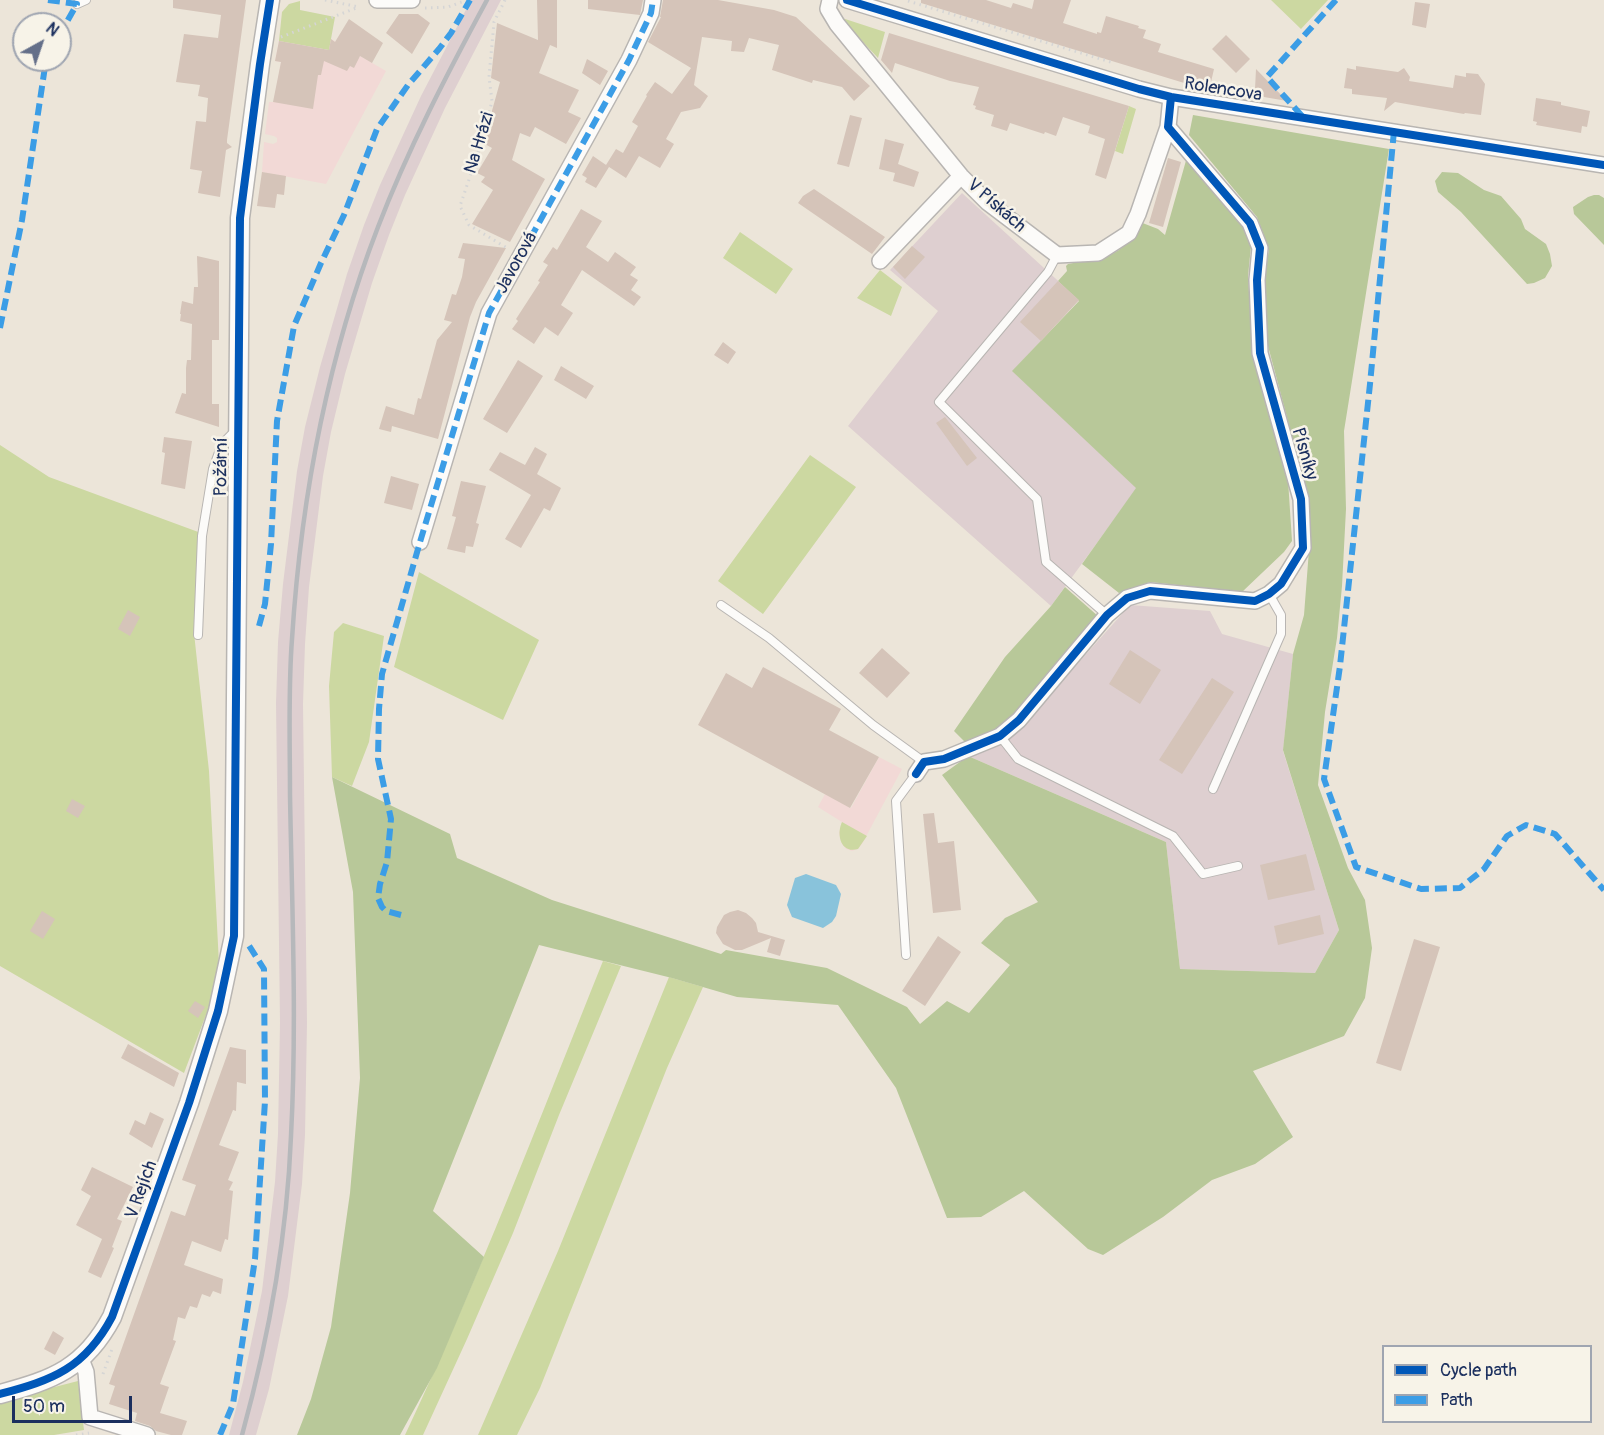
<!DOCTYPE html>
<meta charset="utf-8">
<style>
body{margin:0}
#map{position:relative;width:1604px;height:1435px;overflow:hidden;background:#ece5d9;font-family:Pangolin,sans-serif}
canvas{display:block}
.legend{position:absolute;left:1382px;top:1345px;width:210px;height:78px;box-sizing:border-box;background:#f7f3e8;border:2px solid #9fa5b1;margin:0;padding:8px 10px;list-style:none;font-size:18px;color:#1b2f5e}
.legend li{display:flex;align-items:center;gap:12px;height:30px}
.legend b{width:30px;border:2px solid #9fa5b1}
.north{position:absolute;left:12px;top:12px;width:60px;height:60px;box-sizing:border-box;background:#f7f3e8;border:2px solid #9fa5b1;border-radius:50%;rotate:40deg;font-size:16px;font-weight:700;line-height:24px;text-align:center;color:#1b2f5e}
.north::after{content:'';display:block;margin:auto;width:21px;height:27px;background:#646f89;clip-path:polygon(50% 0,100% 100%,50% 72%,0 100%)}
.scale{position:absolute;left:12px;top:1396px;width:120px;height:27px;box-sizing:border-box;border:3px solid #1b2f5e;border-top:0;padding-left:8px;font-size:18px;line-height:21px;white-space:nowrap;color:#1b2f5e;-webkit-text-stroke:4px #f7f3e8;paint-order:stroke}
</style>
<div id="map">
<canvas width="1604" height="1435"></canvas>
<ul class="legend">
<li><b style="height:8px;background:#0057b8"></b>Cycle path</li>
<li><b style="height:8px;background:#3b9de6"></b>Path</li>
</ul>
<div class="north">N</div>
<div class="scale">50 m</div>
</div>
<script>
const context = document.querySelector('canvas').getContext('2d');
context.lineJoin = 'round';
function fillPath(path, color) { context.fillStyle = color; context.fill(path, 'evenodd'); }
function strokePath(path, color, width, dash) { context.strokeStyle = color; context.lineWidth = width; context.lineCap = dash ? 'butt' : 'round'; context.setLineDash(dash || []); context.stroke(path); }
function label(font, color, halo, rows, align = 'center') {
  context.font = font + ' Pangolin,sans-serif'; context.lineWidth = 5; context.setLineDash([]); context.textBaseline = 'middle'; context.strokeStyle = halo; context.fillStyle = color; for (const [text, x, y, turn = 0] of rows) {
    context.save(); context.translate(x, y); context.rotate((+turn || 0) * Math.PI / 180); context.textAlign = isNaN(turn) ? turn : align; if (halo) context.strokeText(text, 0, 0); context.fillText(text, 0, 0); context.restore();
  }
}
const built = new Path2D(`
 M331,39L386,71L326,184L262,172L264,142L273,144L277,142V138L274,136L265,134L269,102H274L281,62L275,61L279,41L328,50Z
 M879,757L902,769L862,844L858,849L852,851L846,849L842,844L839,833L842,822L818,807L825,794L851,808Z`);
const industrial = new Path2D(`
 M471,0H501L445,108L405,195L389,235L372,283L345,374L331,432L323,476L309,587L305,644L303,704L307,1023L305,1135L302,1184L288,1296L269,1389L256,1435H229L243,1382L262,1291L275,1182L278,1134L280,1023L276,703L278,642L283,584L297,471L305,427L320,367L347,274L364,225L380,185L421,96Z
 M962,193L1079,300L1013,371L1137,488L1051,606L848,426L938,311L890,270Z
 M1130,605L1210,611L1222,634L1293,654L1283,751L1339,930L1315,973L1180,969L1166,842L968,756L1012,737Z`);
const green = new Path2D(`
 M1271,0H1328L1301,29Z
 M300,1V10L335,17L329,50L279,41L282,12L289,4Z
 M842,18L885,32L878,58L843,21Z
 M1129,106L1136,109L1123,154L1115,151Z
 M740,232L793,269L776,294L723,258Z
 M880,270L902,287L891,316L857,298Z
 M0,445L49,477L201,533L194,633L209,771L219,964L212,999L184,1073L0,966Z
 M810,455L856,487L763,614L718,581Z
 M419,572L539,640L503,720L394,667Z
 M343,623L384,636L369,742L352,786L332,777L329,686L334,632Z
 M842,822L867,836L858,849C841,854 836,835 842,822Z
 M603,961L621,966L559,1115L513,1233L467,1339L423,1435H405C478,1280 539,1120 603,961Z
 M669,977L703,987L667,1068L540,1388L517,1435H478L558,1251Z
 M78,1381L84,1430L54,1435H0V1401Z`);
const forest = new Path2D(`
 M1193,115L1389,149L1344,431L1346,509L1342,586L1337,638L1325,712L1318,785L1348,868L1365,900L1372,948L1365,998L1344,1036L1253,1071L1293,1137L1255,1164L1212,1180L1163,1217L1103,1255L1088,1249L1024,1191L981,1217L947,1218L896,1088L838,1005L737,997L672,978L539,945L433,1211L484,1257L437,1368L400,1435H297L311,1399L331,1327L350,1193L360,1078L353,892L332,777L450,834L457,858L552,900L721,954L726,950L827,968L907,1007L920,1024L947,1001L969,1013L1010,965L981,943L1005,918L1038,902L942,775L968,756L1166,842L1180,969L1315,973L1339,930L1283,750L1293,654L1304,615L1309,550L1308,496L1268,346L1264,281L1269,249L1257,217L1189,135Z
 M1187,157L1243,225L1251,246L1248,276L1253,357L1288,480L1292,541L1284,552L1242,592L1150,582L1119,593L1082,564L1136,488L1012,371L1079,301L1058,281L1067,271L1066,266L1068,264C1106,256 1121,260 1140,222L1158,229L1165,235Z
 M1442,172L1458,173L1484,190L1501,196L1521,219L1525,229L1546,244L1550,254L1552,266L1545,278L1534,283L1527,284L1461,212L1438,192L1435,181Z
 M1594,195H1599L1604,198V245L1574,214L1573,207L1588,197Z
 M1065,587L1099,617L1017,713L991,736L967,744L954,731L1005,657L1051,606Z`);
const water = new Path2D(`
 M806,874L836,885L841,894L836,916L832,922L823,928L792,917L787,905L795,878Z`);
const building = new Path2D(`
 M173,0H246L227,140V143L232,147L226,150L220,197L198,193L202,171L190,169L196,121L206,122L208,98L198,96L200,85L176,82L184,34L218,38L221,15L173,8Z
 M537,0H557V48L550,45L539,73L579,90L568,112L581,118L566,144L535,127L530,137L520,133L512,160L545,179L510,242L472,224L493,190L481,182L485,177L477,173L492,148L483,143L500,82L491,78L497,23L538,40Z
 M588,0H643L640,15L588,9Z
 M663,0H718L774,10L796,17L870,86L854,101L842,87L813,80L812,83L772,70L779,45L749,38L744,52L731,51L732,41L702,37L694,85L708,96L700,108L681,112L666,139L674,144L660,168L639,156L626,178L606,165L616,149L623,153L638,126L632,122L647,96L646,95L655,82L672,94L691,68L648,42L661,17H660Z
 M921,0H986L1011,8L1013,3L1032,9L1034,0H1071L1063,23L1097,34V32L1101,33L1106,16L1139,26L1138,28L1146,30L1143,38L1161,44L1158,52L1214,69L1211,82L1207,81L1204,89L921,3Z
 M1415,2L1430,4L1426,28L1412,25Z
 M399,14H418L430,23L412,54L386,33Z
 M349,19L383,43L372,63L360,56L354,68L350,66L347,71L324,61L321,75H318L313,109L273,102L281,62L275,61L279,41L329,50L331,39L335,42Z
 M889,33L1129,106L1106,179L1095,175L1105,139L1088,133L1090,126L1063,117L1056,136L1045,132L1044,134L1010,123L1007,131L991,126L994,115L975,109L976,106L973,105L979,87L950,81L895,63L892,73L881,60Z
 M1226,35L1250,59L1236,73L1212,49Z
 M587,59L608,71L600,85L582,73Z
 M1356,66L1398,72L1404,68L1410,77L1409,81L1453,88L1455,75L1466,77V73L1478,74L1485,84L1481,115L1465,113L1464,114L1395,102L1384,111L1387,98L1352,94V89L1344,88L1347,68L1356,70Z
 M1256,69L1287,101L1264,97L1255,89Z
 M1536,98L1561,102V105L1590,111L1587,127L1582,126L1581,133L1536,125L1537,122L1533,121Z
 M850,115L862,118L849,167L837,164Z
 M885,139L904,144L898,164L919,172L914,187L893,181L895,173L879,169Z
 M593,156L609,167L596,188L585,182L587,178L582,175Z
 M1168,158L1181,162L1163,227L1149,223Z
 M262,172L286,176L284,195L277,194L275,208L257,206Z
 M814,189L885,237L872,254L798,203L803,196Z
 M581,209L602,221L586,247L608,262L615,252L636,267L630,275L638,280L631,290L641,297L634,306L582,270L561,305L573,313L558,336L545,327L534,344L512,329L518,321L516,319L540,282L538,281L548,265L543,262L553,247L557,250Z
 M463,243L506,248L476,302L470,317L438,439L392,426L391,432L379,429L386,406L414,415L418,398L421,399L437,340L452,322L444,320L452,294L456,295L462,277L465,259L458,258Z
 M912,246L925,257L905,279L893,267Z
 M197,256L219,261V340H212V404H219V427L175,413L182,393L186,394V368L187,360H191L192,324L180,321L181,314H180L182,301L193,304L194,287H198Z
 M1058,281L1079,300L1041,341L1020,322Z
 M723,342L736,352L728,364L714,355Z
 M518,360L543,376L507,433L483,419Z
 M561,366L594,386L586,399L554,380Z
 M945,417L977,458L967,466L936,423Z
 M164,437L192,441L185,489L161,484L165,453L162,452Z
 M535,447L547,454L537,474L561,488L550,511L544,508L521,548L505,539L531,495L489,470L500,452L525,465Z
 M391,476L419,484L412,510L384,503Z
 M461,481L486,486L476,523L479,524L473,547L466,546L465,553L447,549L456,517L452,516Z
 M128,610L140,617L130,636L118,629Z
 M882,648L910,673L887,698L859,673Z
 M1130,650L1161,670L1140,704L1109,684Z
 M763,667L841,709L829,730L879,757L850,808L698,725L726,673L752,688Z
 M1212,678L1234,692L1182,774L1159,760Z
 M72,799L85,806L78,818L66,811Z
 M934,813L938,843L954,841L961,910L933,913L923,814Z
 M1306,854L1315,890L1268,900L1260,865Z
 M738,910L746,913L752,918L756,923L758,932L785,940L780,956L767,952L771,938L742,950H735L723,944L716,933L717,927L724,915L730,912Z
 M42,911L55,919L43,939L30,931Z
 M1320,915L1324,934L1278,945L1274,926Z
 M938,936L961,952L925,1006L902,991Z
 M1414,939L1440,947L1401,1071L1376,1063Z
 M195,1001L205,1007L198,1018L188,1011Z
 M128,1044L179,1073L174,1087L121,1058Z
 M230,1047L246,1050V1084L237,1082L236,1111L233,1110L219,1145L239,1152L228,1180L233,1182L229,1190L233,1191L228,1240L225,1239L221,1252L192,1241L184,1265L223,1279L221,1294L213,1291L210,1297L202,1294L197,1308L190,1306L185,1319L178,1317L173,1340L176,1341L160,1384L169,1387L160,1413L187,1421L182,1435H171L156,1431L150,1426L135,1421L137,1413L109,1404L115,1386L109,1384L171,1211L185,1216L196,1185L182,1180Z
 M150,1112L164,1119L152,1148L129,1134L135,1120L145,1125Z
 M92,1167L133,1187L117,1219L122,1221L112,1247L114,1248L101,1278L88,1272L102,1239L76,1225L91,1196L81,1190Z
 M53,1331L64,1338L55,1355L44,1349Z`);
const path = new Path2D(`
 M325,0L359,7
 M505,0L494,22L489,77L492,101L482,141L460,206L469,225L507,248
 M908,1L1114,63
 M425,8L448,7L467,0
 M281,37L359,7
 M103,1374L112,1349
 M76,1435L89,1433`);
const service = new Path2D(`
 M77,4L86,0
 M1057,255L1048,272L939,402L1037,499L1046,562L1107,615
 M721,605L769,638L873,725L924,762
 M198,635L202,536L213,469L222,444L235,431
 M1000,736L1018,759L1173,836L1203,874L1238,866
 M1213,789L1281,634V615L1269,594
 M906,955L896,801L916,774`);
const minor = new Path2D(`
 M377,0H412
 M830,0L828,9L837,24L961,176L987,202L1057,255L1098,253L1129,233L1138,214L1168,127
 M847,0L1139,89L1171,97L1604,165
 M880,261L961,176
 M420,542L489,313L629,60L651,13L653,0
 M916,774L924,762L944,759L1000,736L1019,720L1107,615L1127,598L1150,591L1255,601L1269,594L1281,584L1303,548L1301,499L1260,353L1257,280L1260,248L1250,223L1168,127L1171,97
 M81,1359L86,1372L90,1417L147,1435`);
const tertiary = new Path2D(`
 M0,1394C53,1380 85,1368 112,1317L189,1103L218,1011L234,936L240,218L260,64L270,0`);
const rail = new Path2D(`
 M242,1435C269,1337 287,1237 291,1136C297,1022 292,908 290,795C290,743 288,691 292,639C301,498 327,359 378,227C408,149 447,74 487,0`);
const quiet = new Path2D(`
 M48,0L77,4L60,34
 M1302,116L1267,77L1336,0
 M1394,131L1370,384L1340,666L1324,779L1356,867L1421,889L1460,888L1484,869L1507,836L1526,825L1555,834L1604,890
 M0,328L22,220L46,60
 M259,626L265,604L271,544L277,421L294,326L321,263L344,215L377,129L408,85L439,49L451,33L470,0
 M401,915L386,911L382,907L378,898L380,884L387,862L391,819L378,759L379,709L382,674L420,542L489,313L629,60L651,13L653,0
 M220,1435L233,1404L255,1259L265,1101L264,969L246,941`);
const cycleway = new Path2D(`
 M847,0L1139,89L1171,97L1604,165
 M916,774L924,762L944,759L1000,736L1019,720L1107,615L1127,598L1150,591L1255,601L1269,594L1281,584L1303,548L1301,499L1260,353L1257,280L1260,248L1250,223L1168,127L1171,97
 M0,1394C53,1380 85,1368 112,1317L189,1103L218,1011L234,936L240,218L260,64L270,0`);
const streetNames = [
 ["Rolencova",1223,90,9],
 ["Na Hrázi",480,143,-73],
 ["V Pískách",996,206,41],
 ["Javorová",517,263,-61],
 ["Písníky",1304,454,74],
 ["Požární",222,467,-89],
 ["V Rejích",142,1190,-70]
];
fillPath(built, '#f2d9d6');
fillPath(industrial, '#decfd0');
fillPath(green, '#ccd8a1');
fillPath(forest, '#b8c899');
fillPath(water, '#89c3db');
fillPath(building, '#d5c4b9');
strokePath(service, '#b8b5b2', 10);
strokePath(minor, '#b8b5b2', 18);
strokePath(tertiary, '#b8b5b2', 21);
strokePath(path, '#d5d5d5', 3, [1.5, 4.5]);
strokePath(service, '#fcfbf9', 8);
strokePath(minor, '#fcfbf9', 15);
strokePath(tertiary, '#fcfbf9', 18);
strokePath(rail, '#b6b8bb', 4.5);
strokePath(quiet, '#3b9de6', 6, [12, 6]);
strokePath(cycleway, '#0057b8', 8);
label('18px', '#1b2f5e', '#f7f3e8', streetNames);
</script>
